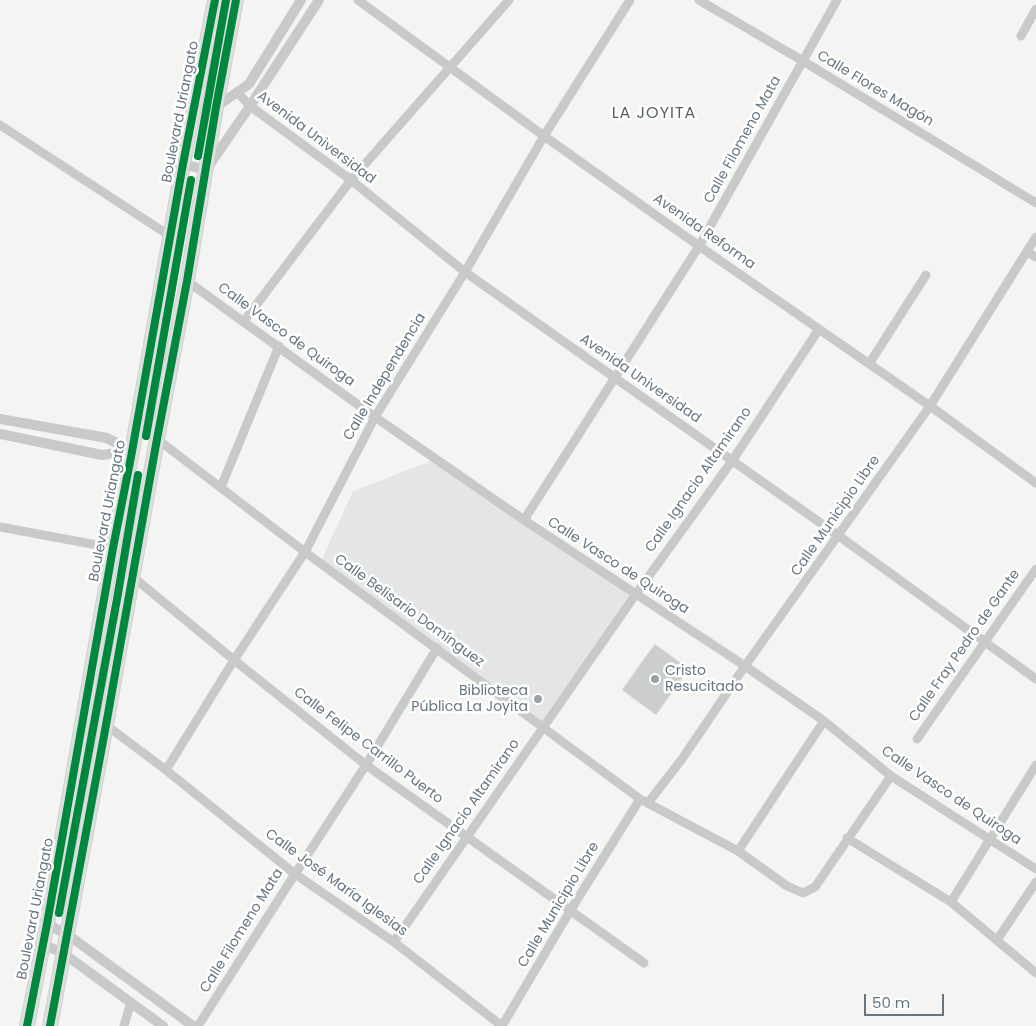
<!DOCTYPE html>
<meta charset="utf-8">
<style>
body{margin:0}
#map{position:relative;width:1036px;height:1026px;overflow:hidden;background:#f4f4f3;font-family:Poppins,sans-serif}
canvas{display:block}
.scale{position:absolute;left:864px;top:994px;width:80px;height:22px;box-sizing:border-box;border:2px solid #667680;border-top:0;padding-left:6px;font-size:15px;line-height:18px;white-space:nowrap;color:#667680;-webkit-text-stroke:4px #fff;paint-order:stroke}
</style>
<div id="map">
<canvas width="1036" height="1026"></canvas>
<div class="scale">50 m</div>
</div>
<script>
const context = document.querySelector('canvas').getContext('2d');
context.lineJoin = 'round';
function fillPath(path, color) { context.fillStyle = color; context.fill(path, 'evenodd'); }
function strokePath(path, color, width, dash) { context.strokeStyle = color; context.lineWidth = width; context.lineCap = dash ? 'butt' : 'round'; context.setLineDash(dash || []); context.stroke(path); }
function label(font, color, halo, rows, align = 'center') {
  context.font = font + ' Poppins,sans-serif'; context.lineWidth = 5; context.setLineDash([]); context.textBaseline = 'middle'; context.strokeStyle = halo; context.fillStyle = color; for (const [text, x, y, turn = 0] of rows) {
    context.save(); context.translate(x, y); context.rotate((+turn || 0) * Math.PI / 180); context.textAlign = isNaN(turn) ? turn : align; if (halo) context.strokeText(text, 0, 0); context.fillText(text, 0, 0); context.restore();
  }
}
const built = new Path2D(`
 M436,459L636,594L543,728L320,563L353,491Z`);
const building = new Path2D(`
 M655,644L689,669L656,715L622,690Z`);
const minor = new Path2D(`
 M358,0L544,136L699,246L930,406L1036,483
 M699,0L803,61L1036,203
 M1021,36L1036,9
 M237,92L250,106L351,180L465,272L839,536L1036,679
 M0,125L170,236
 M1027,252L1036,257
 M187,281L375,417L524,520L745,666L824,721L891,776L1036,869
 M244,321L351,180L509,0
 M869,364L926,275
 M157,439L305,552L640,799L738,851L787,886L803,893L815,887L891,776
 M221,487L279,346
 M524,520L699,246L837,0
 M0,527L113,548
 M133,577L234,660L366,765L644,963
 M106,725L166,770L295,874L394,942L502,1026
 M917,739L1036,569
 M166,770L234,660L305,552L375,417L465,272L544,136L630,0
 M648,803L682,759L745,666L930,406L1036,237
 M847,838L951,902L1036,973
 M738,851L824,721
 M951,902L1036,765
 M997,940L1036,882
 M394,942L636,594L732,461L819,329
 M124,1026L131,1002
 M198,1026L295,874L366,765L437,648
 M502,1026L570,911L640,799`);
const tertiary = new Path2D(`
 M216,107L249,84L301,0
 M183,164L206,170L250,106L319,0
 M0,419L107,438L132,451
 M0,434L102,455L132,451
 M47,924L68,935L193,1026
 M42,944L63,953L163,1026`);
const primary = new Path2D(`
 M27,1026L47,924L113,548L131,457L183,164L215,0
 M50,1026L106,725L157,439L187,281L216,107L236,0`);
const cycleway = new Path2D(`
 M198,156L226,0
 M146,436L191,180
 M59,913L117,599L138,475
 M27,1026L47,924L113,548L131,457L183,164L215,0
 M50,1026L106,725L157,439L187,281L216,107L236,0`);
const markers = [
 [655,679,5,"#98a2a8"],
 [538,699,5,"#98a2a8"]
];
const streetNames = [
 ["Calle Flores Magón",875,89,31],
 ["Boulevard Uriangato",181,112,-79],
 ["Avenida Universidad",316,138,37],
 ["Calle Filomeno Mata",743,140,-61],
 ["Avenida Reforma",704,232,35],
 ["Calle Vasco de Quiroga",286,335,36],
 ["Calle Independencia",385,377,-59],
 ["Avenida Universidad",640,379,35],
 ["Calle Ignacio Altamirano",699,480,-55],
 ["Boulevard Uriangato",108,511,-79],
 ["Calle Municipio Libre",836,516,-55],
 ["Calle Vasco de Quiroga",618,566,33],
 ["Calle Belisario Domínguez",409,611,36],
 ["Calle Fray Pedro de Gante",965,646,-55],
 ["Calle Felipe Carrillo Puerto",368,746,37],
 ["Calle Vasco de Quiroga",951,796,34],
 ["Calle Ignacio Altamirano",467,812,-55],
 ["Calle José María Iglesias",336,883,36],
 ["Calle Municipio Libre",559,905,-59],
 ["Boulevard Uriangato",36,909,-79],
 ["Calle Filomeno Mata",242,931,-58]
];
const poiNames = [
 ["Cristo",665,671],
 ["Resucitado",665,687],
 ["Biblioteca",528,691,"right"],
 ["Pública La Joyita",528,707,"right"]
];
const quarterNames = [
 ["LA JOYITA",654,114]
];
fillPath(built, '#e4e5e5');
fillPath(building, '#cccece');
strokePath(building, '#e3e3e2', 1);
strokePath(primary, '#d1d2d2', 16);
strokePath(minor, '#c8caca', 9);
strokePath(tertiary, '#c8caca', 10);
strokePath(primary, '#dddedf', 14);
strokePath(cycleway, '#00873e', 8);
for (const [x, y, r, color] of markers) { const dot = new Path2D(); dot.arc(x, y, r, 0, 2 * Math.PI); context.fillStyle = color; context.fill(dot); strokePath(dot, '#fff', 2); }
label('14px', '#667680', '#fff', streetNames);
label('14px', '#667680', '#fff', poiNames, 'left');
context.letterSpacing = '1px';
label('16px', '#545f66', '#fff', quarterNames);
context.letterSpacing = '0px';
</script>
